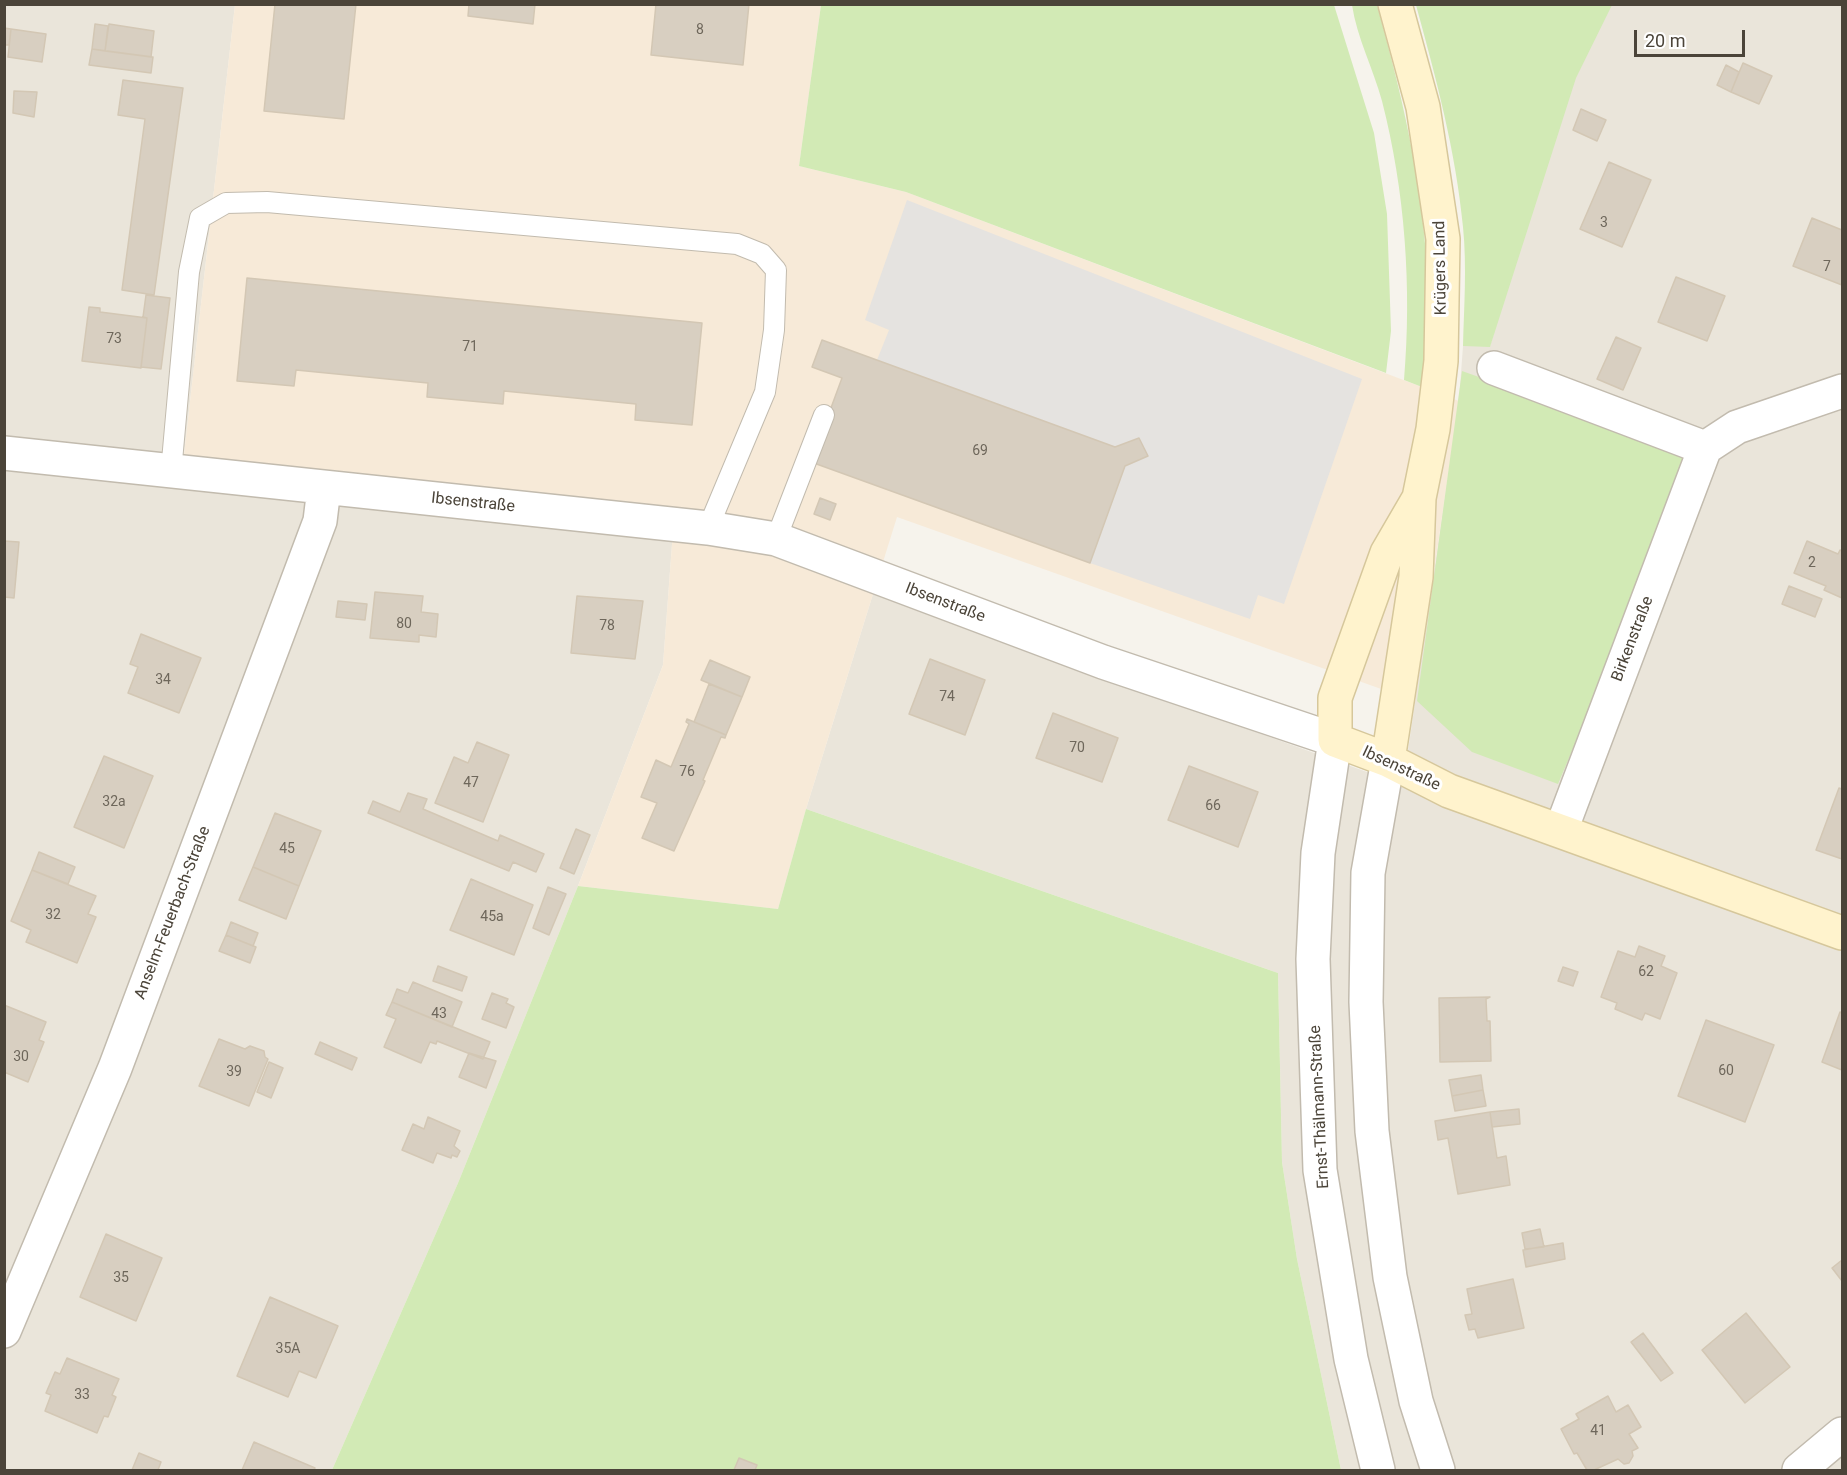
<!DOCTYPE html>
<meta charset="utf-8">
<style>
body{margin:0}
#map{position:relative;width:1847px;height:1475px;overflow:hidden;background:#f6f3ec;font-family:Roboto,sans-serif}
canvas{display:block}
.frame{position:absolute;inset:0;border:6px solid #4b4439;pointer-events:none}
.scale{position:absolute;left:1634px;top:30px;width:111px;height:27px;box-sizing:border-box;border:3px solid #4b4439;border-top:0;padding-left:8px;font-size:18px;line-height:21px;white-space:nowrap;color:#4b4439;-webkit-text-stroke:4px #fff;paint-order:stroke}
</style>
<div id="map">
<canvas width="1847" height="1475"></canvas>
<div class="frame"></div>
<div class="scale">20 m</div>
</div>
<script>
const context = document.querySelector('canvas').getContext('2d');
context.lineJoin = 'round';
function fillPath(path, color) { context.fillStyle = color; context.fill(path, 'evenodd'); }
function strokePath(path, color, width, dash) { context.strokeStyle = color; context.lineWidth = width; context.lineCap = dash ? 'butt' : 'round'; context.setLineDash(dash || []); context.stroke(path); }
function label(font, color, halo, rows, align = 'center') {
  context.font = font + ' Roboto,sans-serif'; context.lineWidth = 6; context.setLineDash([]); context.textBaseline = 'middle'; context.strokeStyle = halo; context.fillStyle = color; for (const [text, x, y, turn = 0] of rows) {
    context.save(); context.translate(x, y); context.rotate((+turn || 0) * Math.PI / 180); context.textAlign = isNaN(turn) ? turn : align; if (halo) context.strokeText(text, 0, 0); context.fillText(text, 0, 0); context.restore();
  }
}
const residential = new Path2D(`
 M5,5H235L182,472L673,531L663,665L578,886L458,1183L332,1470H5Z
 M1591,5H1842V1470H1341L1297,1259L1282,1162L1278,973L806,809L873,594L1403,785L1459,401L1463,346H1490Z`);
const commercial = new Path2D(`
 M235,5H821L799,166L906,192L1459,401L1415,701L897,517L806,809L778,909L578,886L663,665L673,531L182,472Z`);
const green = new Path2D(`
 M821,5H1334L1374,133L1387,214L1391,331L1386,373L906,192L799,166Z
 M1352,5H1377C1405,106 1429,208 1428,314C1428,338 1424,363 1422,387L1404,380C1412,287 1405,191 1382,101C1373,68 1357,38 1352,5Z
 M1416,5H1612L1576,78L1490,347L1463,346C1464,307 1467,267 1463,227C1456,152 1436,78 1416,5Z
 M1462,371L1676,447L1685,458L1687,478L1558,784L1472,752L1417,701Z
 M806,809L1278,973L1282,1162L1297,1259L1341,1470H332L458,1183L578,886L778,909Z`);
const parking = new Path2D(`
 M907,200L1362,379L1284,604L1258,595L1250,619L1090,563L1125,466L1147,456L1139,438L1115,447L877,360L889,330L865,320Z`);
const building = new Path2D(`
 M275,4H356L344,119L264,111Z
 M469,4H535L533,24L468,16Z
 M656,4H749L743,65L651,55Z
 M95,24L108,26L105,51L92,49Z
 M109,24L154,31L151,57L105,51Z
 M4,28L11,29L9,45H4Z
 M11,29L46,34L42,62L8,57Z
 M92,49L153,57L151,73L89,65Z
 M1743,63L1772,76L1759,104L1731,92Z
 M1726,65L1739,72L1731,92L1717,85Z
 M123,80L183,88L154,295L122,290L145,119L118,115Z
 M14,91L37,92L34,117L13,113Z
 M1581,109L1606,120L1597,141L1573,130Z
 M1609,162L1651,180L1622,247L1580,229Z
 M1812,218L1842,230V285L1793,266Z
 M1676,277L1725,296L1707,341L1658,322Z
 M247,278L702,323L692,425L635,420L636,404L504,391L503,404L427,397L428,383L296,370L294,386L237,381Z
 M146,295L170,298L161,369L141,367L147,318L143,317Z
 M89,307L100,308V312L147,318L141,368L82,361Z
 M1616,337L1641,348L1623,390L1597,379Z
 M822,340L1115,447L1139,438L1148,456L1125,466L1090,563L811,462L842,378L812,367Z
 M820,498L836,504L830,520L814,514Z
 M4,541L19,542L14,598L4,597Z
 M1807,541L1838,554L1840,550L1842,551V598L1824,590L1826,586L1794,573Z
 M1789,586L1822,599L1815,617L1782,604Z
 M375,592L423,596L421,612L438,614L436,637L419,635V642L370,638Z
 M577,596L643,601L635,659L571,653Z
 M338,601L367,604L365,620L336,617Z
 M141,634L201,658L179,713L128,693L138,667L130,664Z
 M930,659L985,680L965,735L909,714Z
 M710,660L750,677L742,697L701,680Z
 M709,684L742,697L726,735L694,722Z
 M1053,713L1118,738L1102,782L1036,758Z
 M687,719L726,735L725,738L721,737L703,780L705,781L674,851L642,838L657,803L641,797L656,760L671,767L689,724L686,722Z
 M477,742L509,755L483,822L435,803L454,757L468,763Z
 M104,756L153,776L124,848L74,827Z
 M1189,766L1258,792L1238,847L1168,820Z
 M1839,788L1842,789V859L1816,850Z
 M408,793L427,799L423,809L498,841L500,835L544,854L536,872L513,862L509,871L368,813L373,801L400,812Z
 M275,813L321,831L299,886L253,867Z
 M576,829L590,835L574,874L560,868Z
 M39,852L75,867L68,884L32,870Z
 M253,867L299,886L286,919L239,900Z
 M32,870L96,896L88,914L96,917L77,963L26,942L31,930L11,921Z
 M471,879L533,905L514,955L450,930Z
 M548,887L566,894L549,935L533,928Z
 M231,922L258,933L253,946L226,935Z
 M226,935L256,947L250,963L219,951Z
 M1639,946L1665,956L1661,966L1677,973L1660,1019L1645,1013L1642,1020L1615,1009L1617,1003L1601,997L1618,951L1635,957Z
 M438,966L467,977L462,991L433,981Z
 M1563,967L1578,972L1573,986L1558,981Z
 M413,982L462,1002L452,1027L392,1002L397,989L408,993Z
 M492,993L508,999L506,1003L514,1007L506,1028L482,1019Z
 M1490,997L1486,999L1487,1021H1490L1491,1061L1440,1062L1439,998Z
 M392,1002L490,1042L483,1059L437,1041L436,1044L430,1042L421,1063L384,1047L396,1019L386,1015Z
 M4,1005L46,1022L39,1040L44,1042L28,1082L4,1072Z
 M1840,1012L1842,1013V1070L1822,1062Z
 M1706,1020L1774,1045L1745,1122L1678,1096Z
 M219,1039L245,1049L250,1046L264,1051L265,1057L268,1059L249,1106L199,1086Z
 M320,1042L357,1058L352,1070L315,1054Z
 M469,1053L496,1061L486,1088L459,1077Z
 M269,1062L283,1068L271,1098L257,1092Z
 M1481,1075L1483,1090L1452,1096L1449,1080Z
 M1483,1090L1486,1106L1455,1111L1452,1096Z
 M1519,1109L1520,1124L1492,1127L1490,1112Z
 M1490,1112L1497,1158L1506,1156L1510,1185L1458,1194L1448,1138L1438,1140L1435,1121Z
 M428,1117L460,1131L454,1146L460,1151L457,1157L452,1155L451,1158L437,1153L433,1163L402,1150L413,1124L424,1129Z
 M1540,1229L1544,1247L1525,1249L1522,1233Z
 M106,1234L162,1258L136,1321L80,1297Z
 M1563,1243L1565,1259L1526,1267L1523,1250Z
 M1842,1260V1281L1832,1268Z
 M1513,1279L1524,1328L1478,1338L1475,1329L1469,1330L1465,1315L1472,1314L1467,1289Z
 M270,1297L338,1326L316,1378L299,1371L288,1397L237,1376Z
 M1746,1313L1790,1367L1745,1403L1702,1350Z
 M1643,1333L1673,1373L1661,1381L1631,1342Z
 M67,1358L119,1379L112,1395L116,1397L108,1417L104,1416L97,1433L45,1411L51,1395L46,1393L55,1372L60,1374Z
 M1608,1396L1616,1412L1628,1405L1641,1427L1629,1434L1638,1448L1632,1451L1633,1456L1629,1463L1624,1464L1618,1459L1594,1470H1587L1577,1453L1574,1454L1561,1429L1579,1419L1576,1414Z
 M254,1442L315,1468L314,1470H242Z
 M139,1453L161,1462L158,1470H132Z
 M739,1458L757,1465L755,1470H734Z`);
const lane = new Path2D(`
 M171,472L189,272L200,218L226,203L267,202L737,244L762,254L776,270L774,330L765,392L708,528
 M776,539L824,415`);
const street = new Path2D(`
 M1494,368L1705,448
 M4,453L708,528L776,539L1103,662L1335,740L1318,853L1313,959L1320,1170L1351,1359L1378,1470
 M1388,760L1368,873L1366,1002L1372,1131L1390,1277L1416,1401L1438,1470
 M1561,830L1705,448L1737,427L1842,391
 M4,1331L115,1068L320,521L324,488
 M1799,1470L1842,1434`);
const secondary = new Path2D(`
 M1419,498L1387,553L1335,698V740L1388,760L1449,791L1842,933
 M1388,760L1416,577L1419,498L1433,429L1441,361L1443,239L1423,107L1395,4`);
const numberNames = [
 ["8",700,30],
 ["3",1604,223],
 ["7",1827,267],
 ["73",114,339],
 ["71",470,347],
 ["69",980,451],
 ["2",1812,563],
 ["80",404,624],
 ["78",607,626],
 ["34",163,680],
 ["74",947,697],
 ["70",1077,748],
 ["76",687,772],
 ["47",471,783],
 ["32a",114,802],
 ["66",1213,806],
 ["45",287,849],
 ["32",53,915],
 ["45a",492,917],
 ["62",1646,972],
 ["43",439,1014],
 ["30",21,1057],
 ["60",1726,1071],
 ["39",234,1072],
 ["35",121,1278],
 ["35A",288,1349],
 ["33",82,1395],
 ["41",1598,1431]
];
const streetNames = [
 ["Krügers Land",1441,268,-91],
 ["Ibsenstraße",473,503,6],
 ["Ibsenstraße",945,603,21],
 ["Birkenstraße",1633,639,-69],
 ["Ibsenstraße",1401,769,25],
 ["Anselm-Feuerbach-Straße",173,913,-69],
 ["Ernst-Thälmann-Straße",1320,1107,-93]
];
fillPath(residential, '#eae5da');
fillPath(commercial, '#f7ead8');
fillPath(green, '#d2eab5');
fillPath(parking, '#e5e3e0');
fillPath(building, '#d8cfc1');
strokePath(building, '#d3c7b4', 1.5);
strokePath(lane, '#c2bbae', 22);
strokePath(street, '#c2bbae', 36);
strokePath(secondary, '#d6c79b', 36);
strokePath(lane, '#fff', 20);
strokePath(street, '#fff', 33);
strokePath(secondary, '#fff3cd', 33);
label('14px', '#6e675b', null, numberNames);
label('16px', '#4b4439', '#fff', streetNames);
</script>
